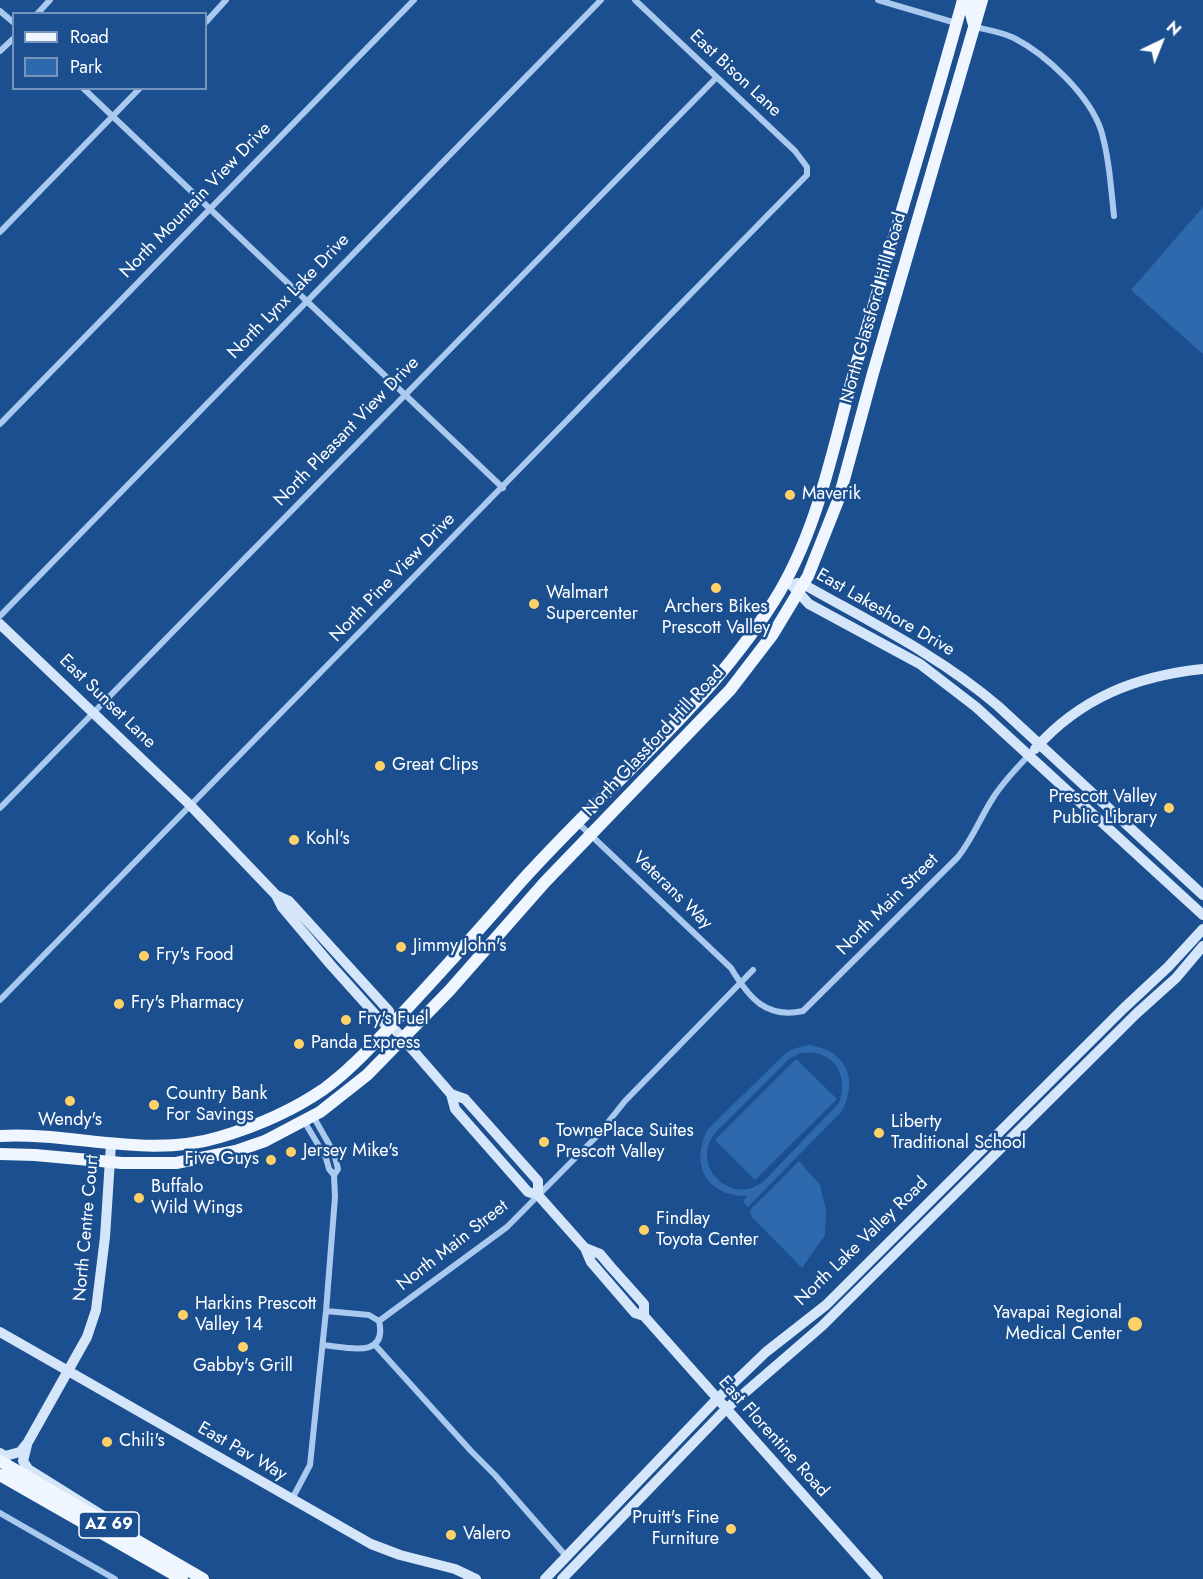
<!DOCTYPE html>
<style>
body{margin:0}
#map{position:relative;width:1203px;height:1579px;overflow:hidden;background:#1b4f8f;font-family:Jost,sans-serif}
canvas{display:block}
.legend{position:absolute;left:12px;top:12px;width:195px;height:78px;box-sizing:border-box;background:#1b4f8f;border:2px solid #7695bc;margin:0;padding:8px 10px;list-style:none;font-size:18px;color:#fff}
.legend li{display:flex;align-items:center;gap:12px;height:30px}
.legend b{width:30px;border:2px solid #7695bc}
.north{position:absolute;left:1131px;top:12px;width:60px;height:60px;-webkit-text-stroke:4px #1b4f8f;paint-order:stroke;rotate:43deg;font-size:16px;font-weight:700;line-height:24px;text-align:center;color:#fff}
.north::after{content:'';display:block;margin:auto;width:21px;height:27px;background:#fff;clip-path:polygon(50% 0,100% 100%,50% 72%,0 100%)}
</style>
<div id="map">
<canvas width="1203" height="1579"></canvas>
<ul class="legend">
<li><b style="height:8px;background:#f0f6ff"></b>Road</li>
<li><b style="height:16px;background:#2e69ad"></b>Park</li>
</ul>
<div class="north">N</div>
</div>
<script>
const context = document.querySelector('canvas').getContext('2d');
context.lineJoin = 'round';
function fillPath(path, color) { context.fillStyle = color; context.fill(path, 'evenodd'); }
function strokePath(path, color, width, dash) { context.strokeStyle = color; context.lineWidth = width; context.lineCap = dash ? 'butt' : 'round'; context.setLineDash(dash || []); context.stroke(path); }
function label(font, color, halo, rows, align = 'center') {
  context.font = font + ' Jost,sans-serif'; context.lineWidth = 5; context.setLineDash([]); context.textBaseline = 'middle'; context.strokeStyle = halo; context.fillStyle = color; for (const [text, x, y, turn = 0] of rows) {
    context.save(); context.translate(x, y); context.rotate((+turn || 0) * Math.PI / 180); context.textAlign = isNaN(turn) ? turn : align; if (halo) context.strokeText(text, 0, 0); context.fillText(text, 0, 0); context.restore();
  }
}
const green = new Path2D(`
 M1203,207V354L1131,290Z
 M810,1045C846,1051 859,1079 842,1111L748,1207L743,1202L747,1196C707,1196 689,1165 708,1129L786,1053L796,1048ZM800,1053C805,1053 811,1052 815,1053C840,1057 847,1083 839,1103L762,1183C758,1184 753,1188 749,1189C729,1193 708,1177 707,1157C706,1147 711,1138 717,1131L789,1059Z
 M796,1059L837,1099L755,1180L715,1140Z
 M799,1161L820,1185L826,1210L825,1235L802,1268L752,1217L750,1210Z`);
const street = new Path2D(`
 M878,0L956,23
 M0,11L14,23
 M37,14L50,0
 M206,22L226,0
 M975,27C988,30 1002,32 1014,38C1047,55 1089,95 1101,130C1109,157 1111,188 1114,216
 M0,51L14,38
 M83,88L503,488
 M0,232L140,88
 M0,424L414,0
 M0,616L601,0
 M0,808L716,78
 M578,823L731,968C749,998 766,1019 803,1011L957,858C972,840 980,818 993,798C1003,782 1016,769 1029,755
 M0,1000L807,175V167L795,151L635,0
 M304,1121L326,1158L329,1169L334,1175
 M379,1321L507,1227L597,1136L625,1101L753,970
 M323,1345C346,1347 388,1360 379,1321L369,1315L326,1311
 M375,1345L471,1451L495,1475L566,1556
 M292,1499L310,1465L326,1311L335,1197L334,1175L338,1169L334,1153L313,1116
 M0,1513L115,1579`);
const secondary = new Path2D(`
 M787,580L809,604L920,664L976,707L1203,915
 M797,583L803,584C870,622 940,656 998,706L1203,895
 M0,624L190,805L276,895L282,907L330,964L382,1022L391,1025L451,1094
 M1035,749C1080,698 1136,676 1203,669
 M276,895L289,901L389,1011L391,1025
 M538,1195V1181L465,1099L451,1094L455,1109L528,1192L538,1195L585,1248L591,1262L635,1313L644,1316L878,1579
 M585,1248L600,1254L611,1267L644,1304V1316
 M0,1332L371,1544L400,1555L455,1569L476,1579
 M27,1445L23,1461L28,1469L108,1519
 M0,1453L5,1456L20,1452L28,1442L87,1337L96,1310L105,1237L111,1144
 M545,1579L717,1399L766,1352L826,1305L1124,1008L1168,967L1203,929
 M562,1579L726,1409L822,1326L1137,1013L1176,978L1203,946`);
const primary = new Path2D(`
 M972,0L970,10L974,25
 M0,1136C73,1132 148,1159 220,1137C257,1126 292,1111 324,1089C353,1068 376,1041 401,1015C438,975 475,935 511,893C597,794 703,713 774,601C820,528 833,444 857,362C892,241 930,121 963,0
 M0,1154L35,1155L122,1163H176L236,1151L265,1141L320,1112L367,1075L449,991L545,882L730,690L773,634L808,576L839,498L873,373L982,0
 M0,1461L203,1579
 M0,1475L182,1579`);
const markers = [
 [790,495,6,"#ffd166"],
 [716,588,6,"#ffd166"],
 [534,604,6,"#ffd166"],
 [380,766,6,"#ffd166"],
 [1169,808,6,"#ffd166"],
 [294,840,6,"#ffd166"],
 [401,947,6,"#ffd166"],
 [144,956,6,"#ffd166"],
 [119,1004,6,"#ffd166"],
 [346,1020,6,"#ffd166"],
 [299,1044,6,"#ffd166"],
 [70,1101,6,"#ffd166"],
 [154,1105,6,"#ffd166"],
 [879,1133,6,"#ffd166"],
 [544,1142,6,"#ffd166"],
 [291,1152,6,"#ffd166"],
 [271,1160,6,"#ffd166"],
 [139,1198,6,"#ffd166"],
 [644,1230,6,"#ffd166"],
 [183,1315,6,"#ffd166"],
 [1135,1324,8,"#ffd166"],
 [243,1347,6,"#ffd166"],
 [107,1442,6,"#ffd166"],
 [731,1529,6,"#ffd166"],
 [451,1535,6,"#ffd166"]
];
const shields = [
 [109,1525,60]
];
const shieldNames = [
 ["AZ 69",109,1525]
];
const streetNames = [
 ["East Bison Lane",735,74,43],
 ["North Mountain View Drive",196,201,-46],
 ["North Lynx Lake Drive",289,297,-46],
 ["North Glassford Hill Road",874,308,-74],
 ["North Pleasant View Drive",347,432,-46],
 ["North Pine View Drive",393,578,-46],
 ["East Lakeshore Drive",885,613,30],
 ["East Sunset Lane",107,702,44],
 ["North Glassford Hill Road",654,742,-47],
 ["Veterans Way",672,891,44],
 ["North Main Street",888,905,-45],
 ["North Centre Court",87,1228,-85],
 ["North Lake Valley Road",862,1242,-44],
 ["North Main Street",453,1246,-38],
 ["East Florentine Road",773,1437,48],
 ["East Pav Way",242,1452,30]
];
const poiNames = [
 ["Maverik",802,495],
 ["Walmart",546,594],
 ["Supercenter",546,615],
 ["Archers Bikes",716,608,"center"],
 ["Prescott Valley",716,629,"center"],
 ["Great Clips",392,766],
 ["Prescott Valley",1157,798,"right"],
 ["Public Library",1157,819,"right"],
 ["Kohl's",306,840],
 ["Jimmy John's",413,947],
 ["Fry's Food",156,956],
 ["Fry's Pharmacy",131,1004],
 ["Fry's Fuel",358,1020],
 ["Panda Express",311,1044],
 ["Country Bank",166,1095],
 ["For Savings",166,1116],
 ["Wendy's",70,1121,"center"],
 ["Liberty",891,1123],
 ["Traditional School",891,1144],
 ["TownePlace Suites",556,1132],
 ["Prescott Valley",556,1153],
 ["Jersey Mike's",303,1152],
 ["Five Guys",259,1160,"right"],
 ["Buffalo",151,1188],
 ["Wild Wings",151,1209],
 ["Findlay",656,1220],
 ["Toyota Center",656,1241],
 ["Harkins Prescott",195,1305],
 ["Valley 14",195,1326],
 ["Yavapai Regional",1122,1314,"right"],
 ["Medical Center",1122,1335,"right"],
 ["Gabby's Grill",243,1367,"center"],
 ["Chili's",119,1442],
 ["Pruitt's Fine",719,1519,"right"],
 ["Furniture",719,1540,"right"],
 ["Valero",463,1535]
];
fillPath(green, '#2e69ad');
strokePath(street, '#a9c9ee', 6);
strokePath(secondary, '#d6e6fa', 10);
strokePath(primary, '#f0f6ff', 12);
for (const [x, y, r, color] of markers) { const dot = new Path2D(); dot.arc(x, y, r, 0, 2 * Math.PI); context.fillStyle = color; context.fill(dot); strokePath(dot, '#1b4f8f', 2); }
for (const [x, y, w] of shields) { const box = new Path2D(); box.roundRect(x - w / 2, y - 13, w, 26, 4.5); context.fillStyle = '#1b4f8f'; context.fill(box); strokePath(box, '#fff', 1.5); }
label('bold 16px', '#fff', null, shieldNames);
label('18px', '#fff', '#1b4f8f', streetNames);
label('18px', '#fff', '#1b4f8f', poiNames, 'left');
</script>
